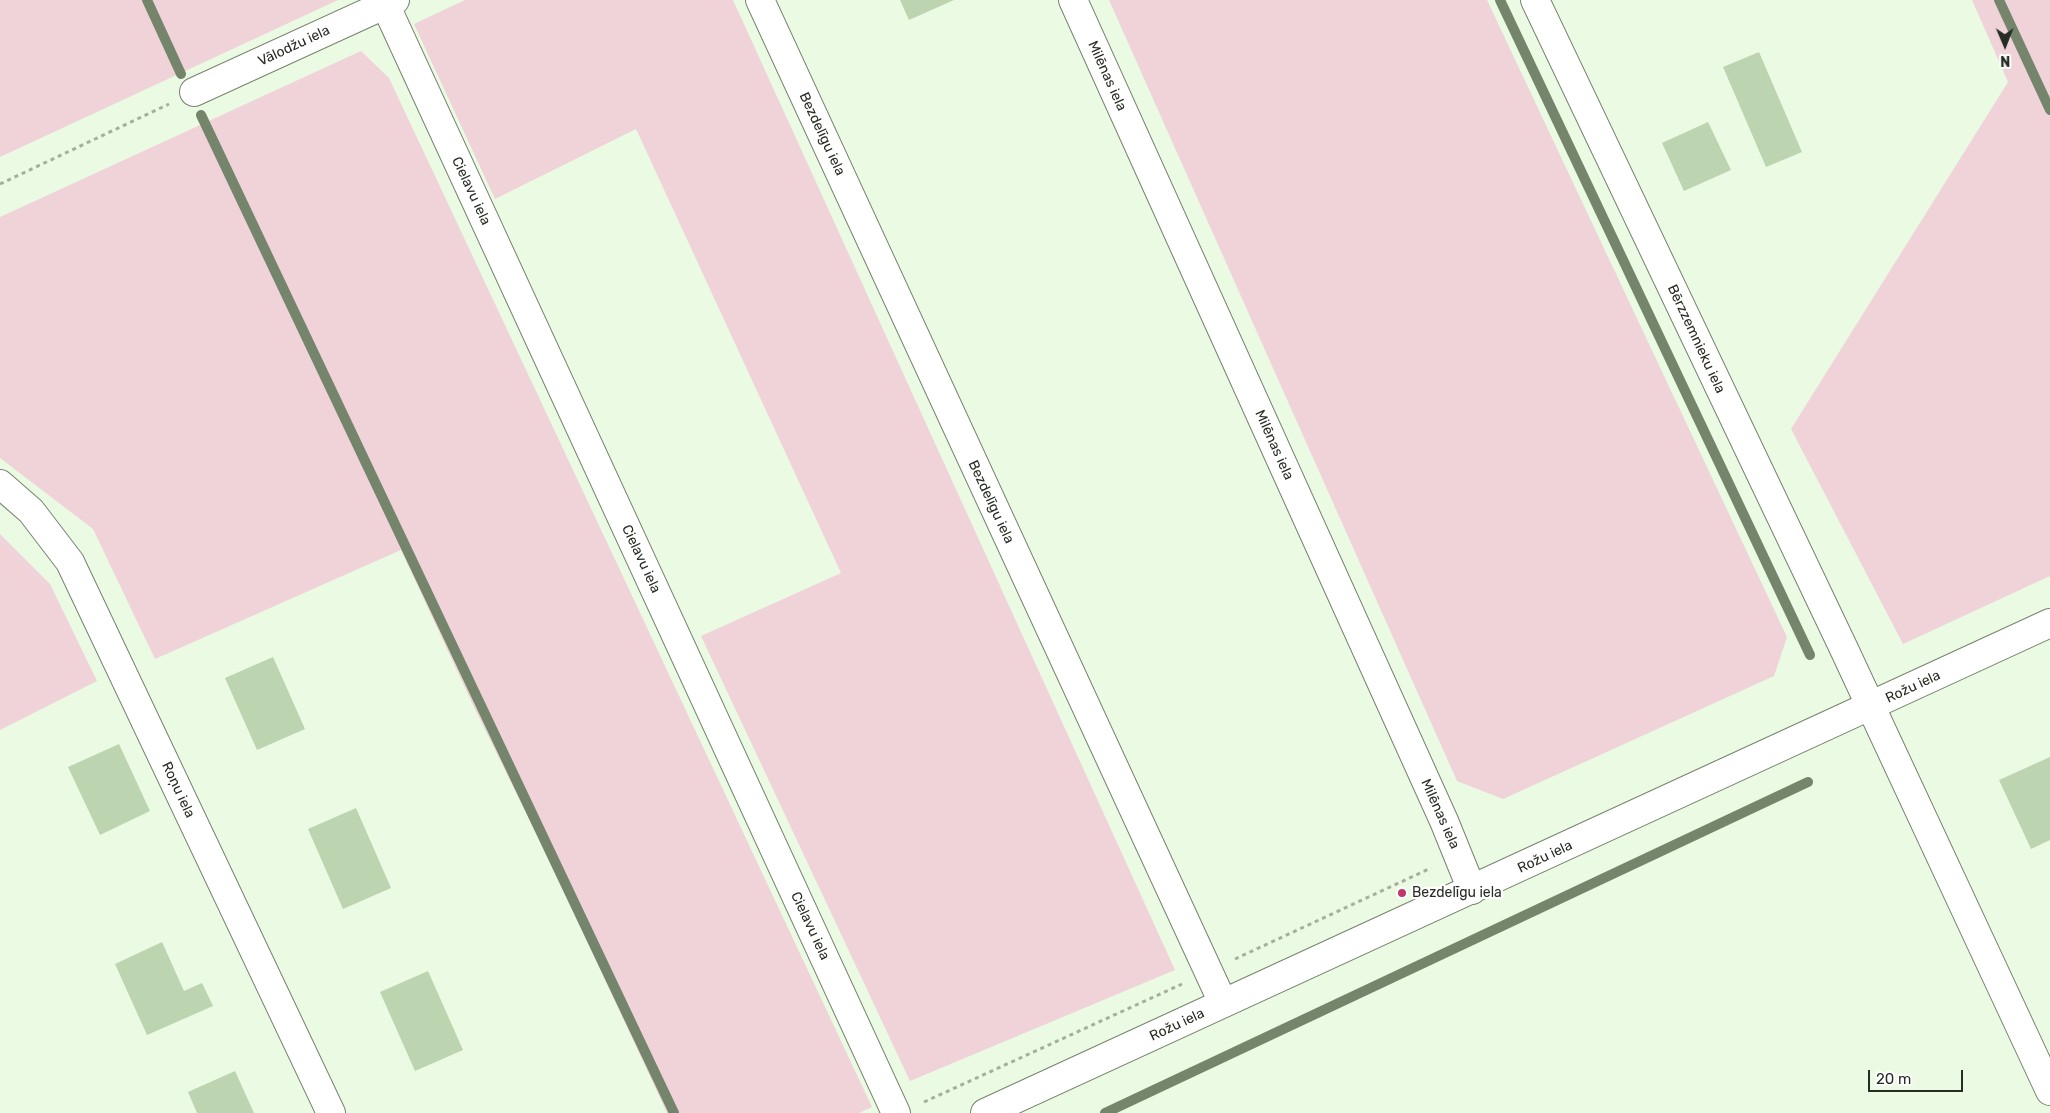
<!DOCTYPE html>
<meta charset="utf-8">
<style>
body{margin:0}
#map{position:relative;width:2050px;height:1113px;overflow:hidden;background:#ebfae2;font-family:Rubik,sans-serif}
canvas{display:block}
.north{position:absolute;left:1980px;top:20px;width:50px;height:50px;-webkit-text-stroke:4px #fff;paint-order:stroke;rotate:179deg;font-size:14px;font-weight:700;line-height:20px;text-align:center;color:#272d24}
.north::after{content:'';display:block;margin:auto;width:18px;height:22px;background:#272d24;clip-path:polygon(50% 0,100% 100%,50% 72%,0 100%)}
.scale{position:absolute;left:1868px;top:1070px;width:95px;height:22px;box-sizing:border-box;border:2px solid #272d24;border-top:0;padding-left:6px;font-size:15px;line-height:18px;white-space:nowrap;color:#272d24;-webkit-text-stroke:4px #fff;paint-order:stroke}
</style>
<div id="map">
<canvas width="2050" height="1113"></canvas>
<div class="north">N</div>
<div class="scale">20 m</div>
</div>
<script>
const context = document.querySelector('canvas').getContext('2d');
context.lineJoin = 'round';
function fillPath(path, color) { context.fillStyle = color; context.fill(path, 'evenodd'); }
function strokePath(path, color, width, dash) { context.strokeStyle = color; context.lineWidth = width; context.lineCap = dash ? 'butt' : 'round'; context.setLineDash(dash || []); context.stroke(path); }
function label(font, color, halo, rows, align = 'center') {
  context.font = font + ' Rubik,sans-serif'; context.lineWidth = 4.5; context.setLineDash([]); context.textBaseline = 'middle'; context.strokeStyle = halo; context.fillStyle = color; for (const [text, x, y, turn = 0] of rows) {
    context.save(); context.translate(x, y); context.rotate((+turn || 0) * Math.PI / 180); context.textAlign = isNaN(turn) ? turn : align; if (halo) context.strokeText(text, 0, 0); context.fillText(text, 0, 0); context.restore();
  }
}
const green = new Path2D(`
 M0,0H338L0,157Z
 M465,0H733L1175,970L910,1081L701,636L841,573L636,129L495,199L414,24Z
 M1109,0H1487L1787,637L1774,676L1503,799L1457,781Z
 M1972,0H2050V576L1903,644L1791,429L2008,82Z
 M361,51L389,78L872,1107L859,1113H667L550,862L472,703L401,550L155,659L93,529L0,458V217Z
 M0,534L50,584L97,681L0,730Z`);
const stream = new Path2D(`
 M147,0L181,74
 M1500,0L1810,655
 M1999,0L2050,110
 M201,115L674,1113
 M1105,1113L1808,782`);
const building = new Path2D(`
 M900,0H954L909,20Z
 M1759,52L1802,152L1766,167L1723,67Z
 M1708,122L1731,170L1684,191L1662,143Z
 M273,657L305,729L257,750L225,678Z
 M119,744L150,811L100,835L68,767Z
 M2050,757V840L2031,849L1999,780Z
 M356,808L391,888L343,909L308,829Z
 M162,942L184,991L202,983L213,1006L147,1035L115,964Z
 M428,971L463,1050L415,1071L380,992Z
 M235,1071L254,1113H197L188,1092Z`);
const path = new Path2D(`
 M0,184L169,104
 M1235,959L1431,868
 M924,1102L1182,984`);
const street = new Path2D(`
 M760,0L1223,1003
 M1073,0L1444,821L1472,890
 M1535,0L1844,649L2050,1091
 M385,4L896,1113
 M194,92L395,0
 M0,484L31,511L70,562L331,1113`);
const secondary = new Path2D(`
 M985,1113L2050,623`);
const markers = [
 [1402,893,5,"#c2366c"]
];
const streetNames = [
 ["Vālodžu iela",294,46,-25],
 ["Milēnas iela",1107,76,66],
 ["Bezdelīgu iela",822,134,65],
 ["Cielavu iela",471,191,65],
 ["Bērzzemnieku iela",1696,339,65],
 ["Milēnas iela",1274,445,66],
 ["Bezdelīgu iela",991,502,65],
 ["Cielavu iela",641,559,65],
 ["Rožu iela",1913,687,-25],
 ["Roņu iela",178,790,65],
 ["Milēnas iela",1440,814,66],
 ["Rožu iela",1545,857,-25],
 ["Cielavu iela",810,926,65],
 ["Rožu iela",1177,1025,-25]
];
const poiNames = [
 ["Bezdelīgu iela",1412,893]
];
fillPath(green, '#efd3d9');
strokePath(stream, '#75856b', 10);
fillPath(building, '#bdd4b0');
strokePath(street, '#76836e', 30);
strokePath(secondary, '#76836e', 30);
strokePath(path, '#a4b09e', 3, [4, 4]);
strokePath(street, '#fff', 28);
strokePath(secondary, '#fff', 28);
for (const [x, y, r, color] of markers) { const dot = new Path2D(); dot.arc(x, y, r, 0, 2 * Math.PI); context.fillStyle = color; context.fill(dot); strokePath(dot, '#fff', 2); }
label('14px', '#272d24', '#fff', streetNames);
label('14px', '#272d24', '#fff', poiNames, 'left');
</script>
